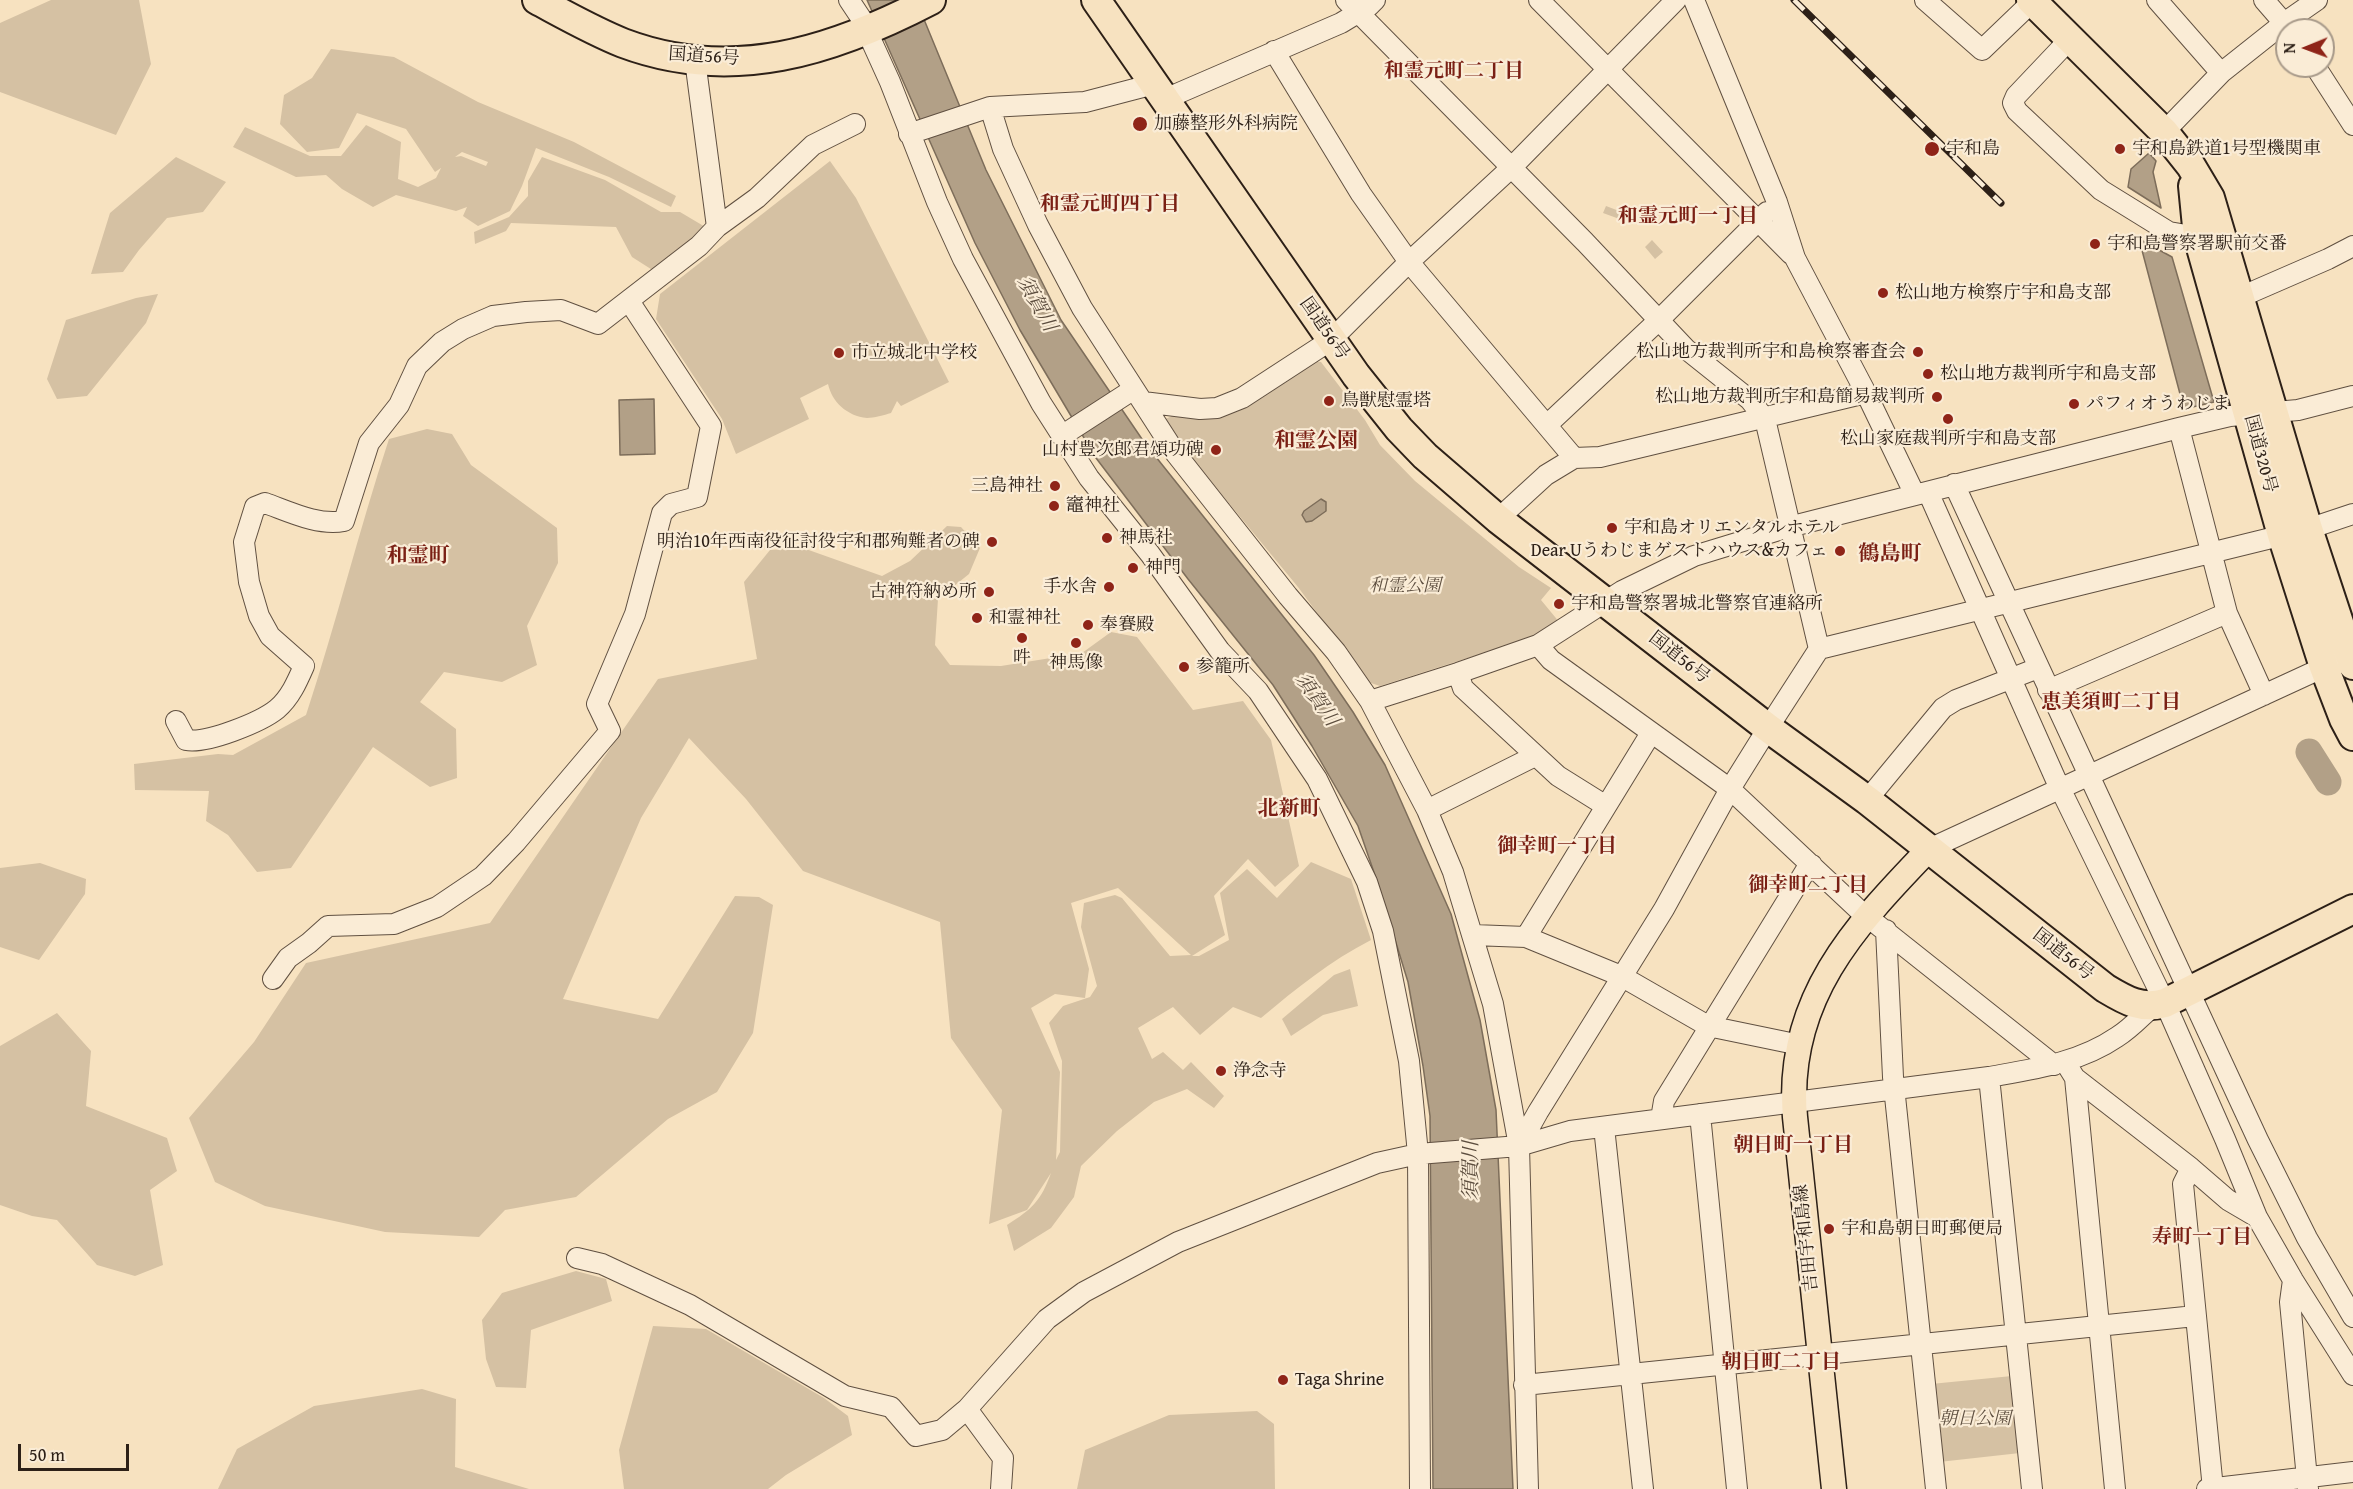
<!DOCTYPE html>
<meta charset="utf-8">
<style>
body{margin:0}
#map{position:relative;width:2353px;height:1489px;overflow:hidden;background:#f7e2c0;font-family:"Gentium Book Plus",serif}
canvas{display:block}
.north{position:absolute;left:2275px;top:18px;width:60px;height:60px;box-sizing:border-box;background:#faecd6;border:2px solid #a89a8a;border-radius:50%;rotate:269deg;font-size:16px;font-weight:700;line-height:24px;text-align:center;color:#2d2017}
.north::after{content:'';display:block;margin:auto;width:21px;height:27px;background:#8f2418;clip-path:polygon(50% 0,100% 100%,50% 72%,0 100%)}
.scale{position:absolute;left:18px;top:1444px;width:111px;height:27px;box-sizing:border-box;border:3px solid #2d2017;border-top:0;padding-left:8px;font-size:18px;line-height:21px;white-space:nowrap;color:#2d2017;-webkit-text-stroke:4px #faecd6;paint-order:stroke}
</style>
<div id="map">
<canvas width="2353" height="1489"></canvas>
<div class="north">N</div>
<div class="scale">50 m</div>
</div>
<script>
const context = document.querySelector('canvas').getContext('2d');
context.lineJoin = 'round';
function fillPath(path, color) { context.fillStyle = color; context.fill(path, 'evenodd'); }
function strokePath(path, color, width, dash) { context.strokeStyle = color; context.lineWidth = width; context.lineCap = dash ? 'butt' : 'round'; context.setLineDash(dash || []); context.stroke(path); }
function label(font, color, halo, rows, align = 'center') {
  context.font = font + ' "Gentium Book Plus","Noto Serif JP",serif'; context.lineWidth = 4.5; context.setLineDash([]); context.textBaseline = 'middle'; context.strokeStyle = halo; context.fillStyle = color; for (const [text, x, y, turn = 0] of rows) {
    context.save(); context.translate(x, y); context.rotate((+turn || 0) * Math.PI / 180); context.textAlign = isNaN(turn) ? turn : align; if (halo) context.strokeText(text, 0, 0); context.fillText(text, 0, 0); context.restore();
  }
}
const green = new Path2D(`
 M51,0H139L151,64L116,135L0,92V23Z
 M331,49L394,57L478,102L574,142L676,196L671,207L609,177L536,148L522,186L510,211L478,226L463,216L467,207L456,211L396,195L373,207L342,189L326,175L296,177L233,147L245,127L310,156H341L366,125L401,142L398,179L418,187L436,178L441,168L435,172L406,129L357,113L339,148L307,152L280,124L284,95L312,78ZM462,152L488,162L486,166L461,156L455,157Z
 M176,157L226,182L203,212L167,218L139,250L123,272L91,274L110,213Z
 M542,157L605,180L661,212H680L707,228L654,271L632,257L616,227L511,223L506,231L475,244L474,232L509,217L528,196V181Z
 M830,161L856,198L949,382L901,406L897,401L891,413C884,415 874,418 867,418C847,416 832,402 828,384L800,398L809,419L736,454L722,419L656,319L660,294Z
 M1606,206L1627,214L1625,221L1603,213Z
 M1652,240L1663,252L1655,259L1645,247Z
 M158,294L146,323L87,396L57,399L47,379L66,320L136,298Z
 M1312,361L1321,362L1365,420L1380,445L1415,481L1519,567L1551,588L1541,600L1560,623L1546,633L1380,686L1368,682L1298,587L1161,421L1172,416L1191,415L1215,418L1246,404Z
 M427,429L452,434L471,465L557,528L558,563L527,626L537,665L502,682L444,672L420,702L456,729L457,778L430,787L373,747L291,868L257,872L228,835L206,821L209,791L135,790L134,764L218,754L233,755L306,715C336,624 359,530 389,439Z
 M947,526L961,527L980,548L969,574L938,599L935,645L950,665L1001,666L1082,653L1111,632L1137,637L1193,710L1243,701L1271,740L1299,866L1275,887L1248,859L1214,896L1225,935L1192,956H1199L1229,940L1220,893L1247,869L1277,898L1311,862L1351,879L1371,940C1330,961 1297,988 1261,1018L1233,1007L1200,1035L1173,1007L1138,1028L1152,1059L1163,1052L1183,1070L1191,1062L1224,1096L1214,1108L1187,1089L1154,1102L1117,1131L1081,1166L1074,1197L1051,1228L1014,1251L1007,1225C1032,1209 1041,1201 1051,1173L1027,1210L989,1224L1002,1110L951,1038L940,922L803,871L746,799L689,738L641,818L563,999L658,1019L735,896L759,897L773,905L753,1033L717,1092L668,1119L576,1197L505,1210L479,1237L385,1232L265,1206L215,1182L189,1118L254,1042L306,963L490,923L658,679L757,659L744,582L770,550L803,548L882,576L910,561ZM1118,888L1191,955L1170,956L1122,898L1115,895L1084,903L1081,927L1097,986L1090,997L1063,1006L1049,1023L1062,1061L1060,1152L1056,1160L1060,1072L1031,1008L1055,994L1085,998L1089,969L1071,903Z
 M40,863L86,879L85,894L39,960L0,947V868Z
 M1350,969L1358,1006L1323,1015L1291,1036L1282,1019L1334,975Z
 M57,1013L91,1051L86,1106L167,1138L177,1171L150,1190L163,1265L135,1276L97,1265L57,1220L32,1216L0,1205V1046Z
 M576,1271L606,1279L612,1301L531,1330L526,1388L496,1387L486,1359L482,1320L502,1293Z
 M653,1326L706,1329L824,1398L848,1416L852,1435L786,1475L768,1489H624L619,1450Z
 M2012,1376L2020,1453L1939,1462L1931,1384Z
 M422,1389L456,1399L455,1467L529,1489H218L237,1449L314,1406Z
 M1257,1411L1274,1424L1275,1489H1077L1085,1450L1169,1415Z`);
const water = new Path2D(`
 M867,0H916L986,170L1061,320L1144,442L1314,655L1353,712L1385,765L1451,914L1480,1020L1496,1110L1513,1489H1433L1430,1116L1423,1066L1408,982L1378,884L1358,826L1312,746L1273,685L1188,579L1096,458L1020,330L975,243Z
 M2149,153L2156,161L2153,172L2161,208L2128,187L2131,169Z
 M2139,239L2172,257L2214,402L2184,409Z
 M654,399L655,454L620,455L619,400Z
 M1321,499L1326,502V511L1312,521L1306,522L1302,515L1304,511Z`);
const river = new Path2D(`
 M2309,752L2328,782`);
const minor = new Path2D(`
 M849,0L861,18L890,82L937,202L963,259L1041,403L1089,478L1150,554L1220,651L1258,691L1317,779L1367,882L1383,931L1409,1061L1418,1154L1420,1489
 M1346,0L1585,242L1686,349L1750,400L1765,419L1819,649
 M1539,0L1791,254
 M1694,0L1777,202L1795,258L1866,393L1915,495
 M1925,0L1982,50L2032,2
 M2157,0L2221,73
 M2264,0L2290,30
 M2070,39L2016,96L2013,103L2017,111L2101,190L2169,232L2198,237L2210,236
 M1274,51L1361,194L1409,262L1574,458
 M695,60L717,227
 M2315,66L2353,125
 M1165,99L1341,23L1369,6L1375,0
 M990,107L1003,149L1038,225L1082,308L1176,454L1288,596L1336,652L1370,701L1427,810L1453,872L1493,1004L1519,1146L1528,1489
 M2164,132L2221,73L2284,23L2317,0
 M909,134L990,107L1085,102L1154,84
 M2229,302L2328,259L2353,246
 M1143,402L1200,409L1217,408L1242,398L1331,340L1409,262L1512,167L1676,0
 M1547,425L1659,320L1767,212
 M2179,428L2227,613L2264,695
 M1063,435L1134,389
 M1954,484L2258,1140L2307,1238L2353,1317
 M1928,492L2056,780L2165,1003L2225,1139L2257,1217L2293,1280L2353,1375
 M1498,519L1546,475L1574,458L1600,457L1866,393
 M1538,645L1551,660L1730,789L1860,911L2054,1065
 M1458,673L1463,688L1558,776L1606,806
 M2048,690L2227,613
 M1370,701L1458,673L1538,645L1622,591L1694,556L1789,527L2179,428L2230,416L2298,410L2353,396
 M176,721L186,740C207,744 261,722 277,709C290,698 297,682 304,666L270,636L259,616L249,582L244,542L255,507L265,503C290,512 318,526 344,521L369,443L399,405L417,366L442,342L463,329L493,316L526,312L561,310L598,324L699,246L717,227L757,198L813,145L855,124
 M1867,800L1943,708L1956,700L2038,668
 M1427,810L1535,756
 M1929,849L2333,663
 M1886,930L1893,1077L1936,1489
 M1473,935L1526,937L1651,733
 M1526,937L1621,976L1708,1026L1800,1045
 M273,979L288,958L309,943L328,926L394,924L437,907L483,876L516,842L610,731L597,704L635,614L662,513L671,504L697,497L711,426L629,301
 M2065,1062L2075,1078L2115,1489
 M1989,1077L2032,1489
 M2075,1078L2191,1168L2228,1200L2257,1217
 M1700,1114L1737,1489
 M1661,1119L1664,1101L1806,870L1812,865
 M1604,1127L1643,1489
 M1519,1146L1538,1112L1664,909L1730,789L1768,728L1819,649L2308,529L2353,514
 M2191,1168L2183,1184L2213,1489
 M577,1258L602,1264L690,1305L845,1396L891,1407L916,1436L942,1430L967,1409
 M2293,1280L2290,1302L2308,1489
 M1524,1385L2195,1316
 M1001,1489L1003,1458L967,1409L1047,1319L1084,1292L1178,1242L1377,1163L1418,1154L1519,1146L1570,1131L1989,1077C2034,1069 2079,1063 2117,1037C2130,1029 2141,1017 2152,1007
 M2207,1489L2353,1472`);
const major = new Path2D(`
 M1834,1489L1795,1117C1785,1000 1854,927 1929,849`);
const highway = new Path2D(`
 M537,0C565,15 593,31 623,43C732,84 833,51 931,0
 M1096,0L1356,375L1399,429L1425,456L1498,519L1768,728L1867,800L2105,988C2125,1000 2141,1010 2165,1003L2353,909
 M2031,0L2164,132L2191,166L2210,198L2308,529L2353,665
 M2193,186L2198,237L2282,535L2324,667L2344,719L2353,736`);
const rail = new Path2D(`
 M1794,0L2001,203`);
const markers = [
 [1140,124,8,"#8f2418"],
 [1932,149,8,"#8f2418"],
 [2120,149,6,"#8f2418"],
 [2095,244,6,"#8f2418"],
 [1883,293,6,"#8f2418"],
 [1918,352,6,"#8f2418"],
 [839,353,6,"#8f2418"],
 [1928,374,6,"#8f2418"],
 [1937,397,6,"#8f2418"],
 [1329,401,6,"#8f2418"],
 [2074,404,6,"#8f2418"],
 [1948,419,6,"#8f2418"],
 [1216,450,6,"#8f2418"],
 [1055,486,6,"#8f2418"],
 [1054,506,6,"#8f2418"],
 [1612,528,6,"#8f2418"],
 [1107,538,6,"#8f2418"],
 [992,542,6,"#8f2418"],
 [1840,551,6,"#8f2418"],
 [1133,568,6,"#8f2418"],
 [1109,587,6,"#8f2418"],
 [989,592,6,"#8f2418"],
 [1559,604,6,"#8f2418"],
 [977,618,6,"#8f2418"],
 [1088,625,6,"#8f2418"],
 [1022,638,6,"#8f2418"],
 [1076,643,6,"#8f2418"],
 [1184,667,6,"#8f2418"],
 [1221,1071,6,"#8f2418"],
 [1829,1229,6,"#8f2418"],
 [1283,1380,6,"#8f2418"]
];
const streetNames = [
 ["国道56号",704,57,4],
 ["国道56号",1324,329,55],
 ["国道320号",2260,454,75],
 ["国道56号",1679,658,38],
 ["国道56号",2063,955,38],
 ["吉田宇和島線",1807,1238,-96]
];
const poiNames = [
 ["加藤整形外科病院",1154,124],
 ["宇和島",1946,149],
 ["宇和島鉄道1号型機関車",2132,149],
 ["宇和島警察署駅前交番",2107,244],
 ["松山地方検察庁宇和島支部",1895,293],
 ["松山地方裁判所宇和島検察審査会",1906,352,"right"],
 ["市立城北中学校",851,353],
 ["松山地方裁判所宇和島支部",1940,374],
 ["松山地方裁判所宇和島簡易裁判所",1925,397,"right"],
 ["鳥獣慰霊塔",1341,401],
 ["パフィオうわじま",2086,404],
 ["松山家庭裁判所宇和島支部",1948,439,"center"],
 ["山村豊次郎君頌功碑",1204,450,"right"],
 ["三島神社",1043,486,"right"],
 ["竈神社",1066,506],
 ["宇和島オリエンタルホテル",1624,528],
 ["神馬社",1119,538],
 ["明治10年西南役征討役宇和郡殉難者の碑",980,542,"right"],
 ["Dear Uうわじまゲストハウス&カフェ",1828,551,"right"],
 ["神門",1145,568],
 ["手水舎",1097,587,"right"],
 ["古神符納め所",977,592,"right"],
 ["宇和島警察署城北警察官連絡所",1571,604],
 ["和霊神社",989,618],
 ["奉賽殿",1100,625],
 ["吽",1022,658,"center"],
 ["神馬像",1076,663,"center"],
 ["参籠所",1196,667],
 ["浄念寺",1233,1071],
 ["宇和島朝日町郵便局",1841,1229],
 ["Taga Shrine",1295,1380]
];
const parkNames = [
 ["和霊公園",1405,586],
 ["朝日公園",1975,1419]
];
const neighbourhoodNames = [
 ["和霊元町二丁目",1454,72],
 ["和霊元町四丁目",1110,205],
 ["和霊元町一丁目",1688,217],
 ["恵美須町二丁目",2111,703],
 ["御幸町一丁目",1557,847],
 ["御幸町二丁目",1808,886],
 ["朝日町一丁目",1793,1146],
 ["寿町一丁目",2202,1238],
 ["朝日町二丁目",1781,1363]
];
const waterNames = [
 ["須賀川",1036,304,61],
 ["須賀川",1316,700,55],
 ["須賀川",1472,1171,-90]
];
const quarterNames = [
 ["和霊公園",1316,442],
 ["鶴島町",1890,555],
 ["和霊町",418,557],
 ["北新町",1289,810]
];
fillPath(green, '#d5c1a3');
fillPath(water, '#b2a087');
strokePath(water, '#7d6d5a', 1.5);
strokePath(river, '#b2a087', 27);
strokePath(minor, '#605041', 22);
strokePath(major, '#2d2017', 27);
strokePath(highway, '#2d2017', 32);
strokePath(minor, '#faecd6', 20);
strokePath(major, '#f7e2c0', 24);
strokePath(highway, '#f7e2c0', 28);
strokePath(rail, '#2d2017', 7);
strokePath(rail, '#faecd6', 4.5, [14]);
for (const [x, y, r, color] of markers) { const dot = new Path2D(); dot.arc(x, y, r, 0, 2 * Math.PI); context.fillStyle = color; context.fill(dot); strokePath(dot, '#faecd6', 2); }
label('18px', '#2d2017', '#faecd6', streetNames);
label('18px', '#2d2017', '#faecd6', poiNames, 'left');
label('italic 18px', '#5f5041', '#faecd6', parkNames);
label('bold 20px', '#7a1f14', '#faecd6', neighbourhoodNames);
label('italic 20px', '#5c4d3e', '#faecd6', waterNames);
label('bold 21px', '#7a1f14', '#faecd6', quarterNames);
</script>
